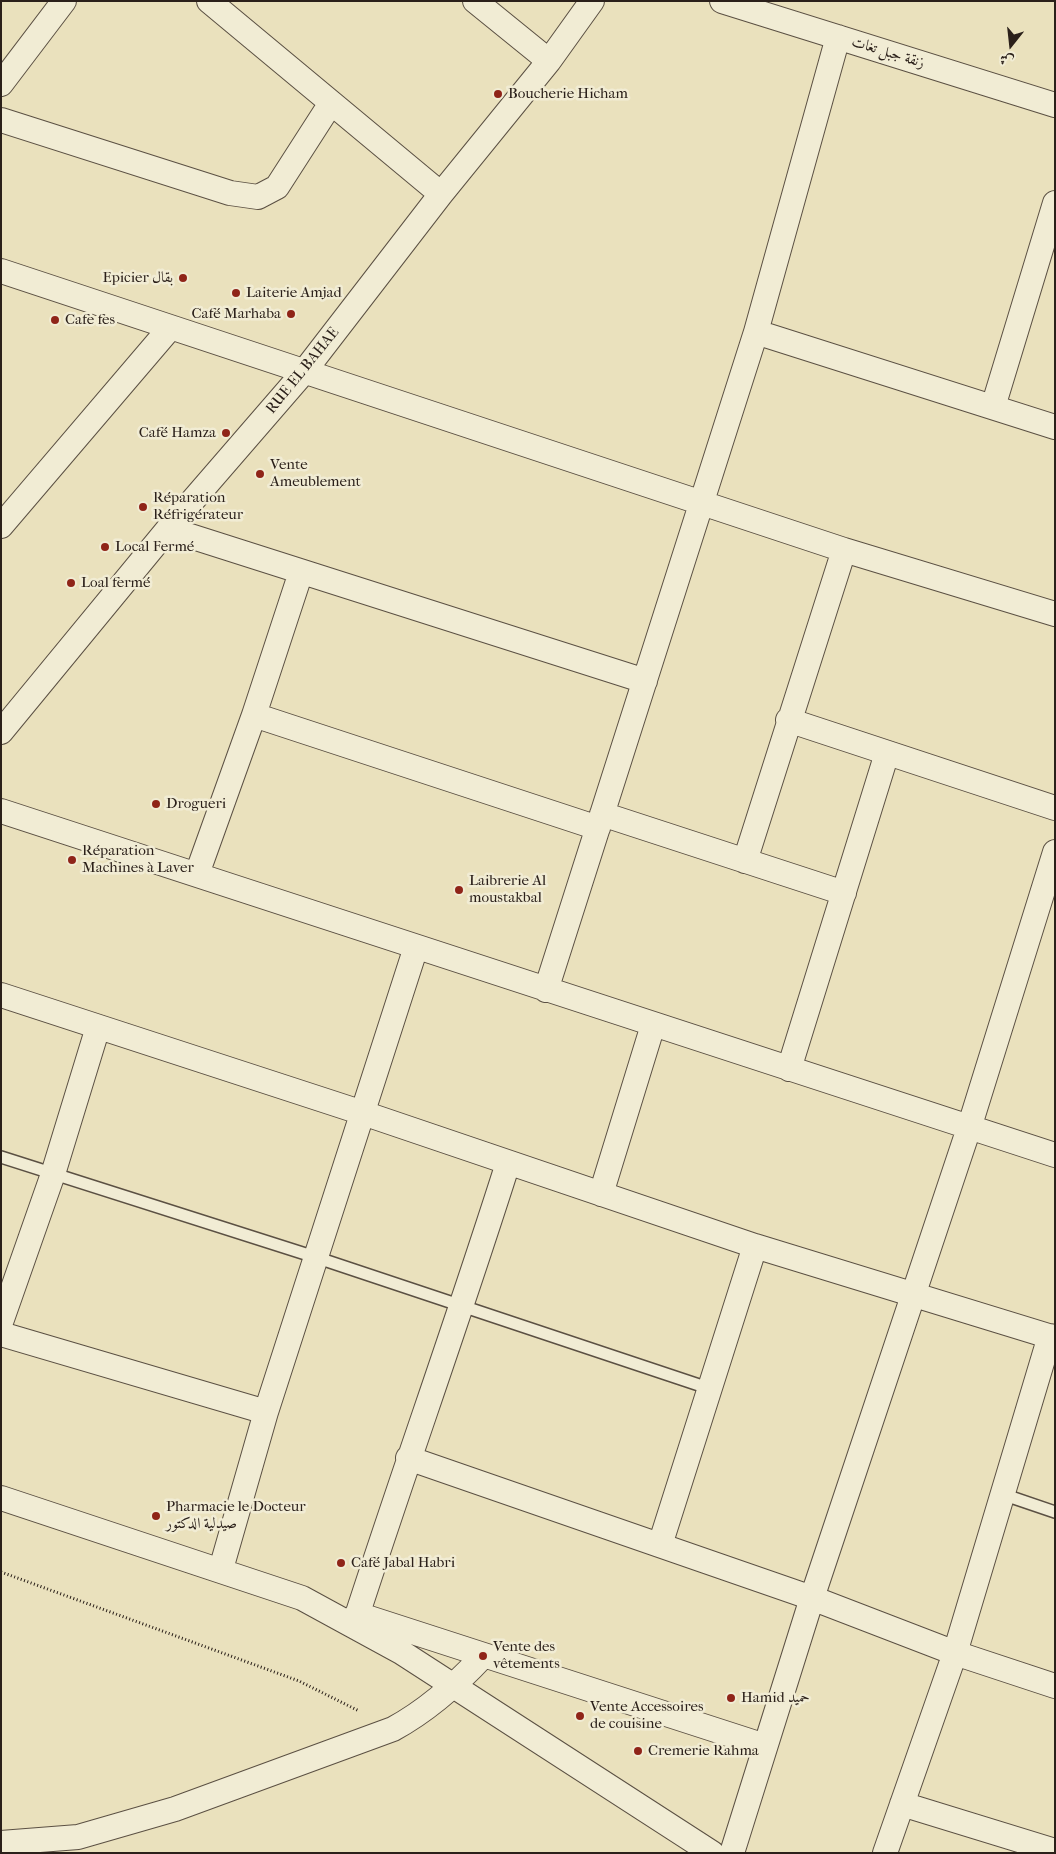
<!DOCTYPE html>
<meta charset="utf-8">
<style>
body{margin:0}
#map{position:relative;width:1056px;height:1854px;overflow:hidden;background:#eae1bd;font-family:"IM FELL French Canon",Amiri,serif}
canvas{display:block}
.frame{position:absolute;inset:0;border:2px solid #2b201a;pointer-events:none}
.north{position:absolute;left:986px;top:20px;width:50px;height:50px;-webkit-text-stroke:4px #f1ecd4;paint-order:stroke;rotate:196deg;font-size:14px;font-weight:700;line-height:20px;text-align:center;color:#2b201a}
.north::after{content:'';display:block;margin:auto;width:18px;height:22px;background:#2b201a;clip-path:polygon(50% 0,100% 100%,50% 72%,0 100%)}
</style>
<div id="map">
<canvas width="1056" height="1854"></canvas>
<div class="frame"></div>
<div class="north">ش</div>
</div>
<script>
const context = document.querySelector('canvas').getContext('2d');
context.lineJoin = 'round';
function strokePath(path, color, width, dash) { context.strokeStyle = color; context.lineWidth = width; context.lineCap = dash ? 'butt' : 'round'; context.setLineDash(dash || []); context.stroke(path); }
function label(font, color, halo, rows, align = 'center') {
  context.font = font + ' "IM FELL French Canon",Amiri,serif'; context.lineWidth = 5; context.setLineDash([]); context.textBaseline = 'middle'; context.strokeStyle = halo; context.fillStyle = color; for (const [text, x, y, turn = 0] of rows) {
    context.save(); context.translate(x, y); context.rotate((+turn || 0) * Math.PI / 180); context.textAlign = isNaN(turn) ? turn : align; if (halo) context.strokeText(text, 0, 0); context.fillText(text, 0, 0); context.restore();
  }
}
const path = new Path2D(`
 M1,1572L299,1681L359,1711`);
const lane = new Path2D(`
 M1,1157L315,1257L711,1389
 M1002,1494L1055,1512`);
const street = new Path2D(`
 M209,1L441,194
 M475,1L549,61
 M722,1L1055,105
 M1,84L64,1
 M1,120L230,193L258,197L277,187L331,103
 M1,271L844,550L1055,614
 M756,332L1055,427
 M993,407L1055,203
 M1,526L170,328
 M168,529L645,681
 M254,715L598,828
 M788,720L1055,808
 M1,732L168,529L303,373L441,194L549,61L592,1
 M1,811L1055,1155
 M602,814L844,893
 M745,861L844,550
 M197,874L254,715L301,572
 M546,990L756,332L838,37
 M1,995L363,1113L755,1246L1055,1338
 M789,1069L887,753
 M601,1194L653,1025
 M1,1322L53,1174L98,1027
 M1,1334L266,1412
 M408,1458L812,1598L955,1653L1055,1686
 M1,1498L302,1598L401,1652L712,1853
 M660,1545L755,1246
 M221,1569L266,1412L416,947
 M357,1614L765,1746
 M354,1625C404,1470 459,1318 508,1163
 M902,1804L1055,1851
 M1,1843L78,1837L175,1809L393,1729C428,1710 456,1685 483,1656
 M732,1853L812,1598L970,1125L1055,852
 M885,1853L955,1653L1050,1336`);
const markers = [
 [498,94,5,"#8f2418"],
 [183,278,5,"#8f2418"],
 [236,293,5,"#8f2418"],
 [291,314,5,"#8f2418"],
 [55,320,5,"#8f2418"],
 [226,433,5,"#8f2418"],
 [260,474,5,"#8f2418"],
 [143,507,5,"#8f2418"],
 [105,547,5,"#8f2418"],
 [71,583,5,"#8f2418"],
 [156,804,5,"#8f2418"],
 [72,860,5,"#8f2418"],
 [459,890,5,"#8f2418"],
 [156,1516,5,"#8f2418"],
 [341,1563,5,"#8f2418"],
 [483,1656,5,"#8f2418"],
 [731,1698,5,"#8f2418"],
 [580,1716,5,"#8f2418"],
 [638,1751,5,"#8f2418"]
];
const streetNames = [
 ["زنقة جبل تغات",888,53,17],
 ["RUE EL BAHAE",303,371,-51]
];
const poiNames = [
 ["Boucherie Hicham",508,94],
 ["Epicier بقال",173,278,"right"],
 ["Laiterie Amjad",246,293],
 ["Café Marhaba",281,314,"right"],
 ["Cafe fes",65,320],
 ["Café Hamza",216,433,"right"],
 ["Vente",270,465],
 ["Ameublement",270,482],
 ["Réparation",153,498],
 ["Réfrigérateur",153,515],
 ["Local Fermé",115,547],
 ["Loal fermé",81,583],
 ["Drogueri",166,804],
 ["Réparation",82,851],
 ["Machines à Laver",82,868],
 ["Laibrerie Al",469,881],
 ["moustakbal",469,898],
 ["Pharmacie le Docteur",166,1507],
 ["صيدلية الدكتور",166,1524],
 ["Café Jabal Habri",351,1563],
 ["Vente des",493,1647],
 ["vêtements",493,1664],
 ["Hamid حميد",741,1698],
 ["Vente Accessoires",590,1707],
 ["de couisine",590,1724],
 ["Cremerie Rahma",648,1751]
];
strokePath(lane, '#5b5043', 14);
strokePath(street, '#5b5043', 26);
strokePath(path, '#2b201a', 3, [1, 2.5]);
strokePath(lane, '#f1ecd4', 11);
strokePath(street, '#f1ecd4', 24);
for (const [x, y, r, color] of markers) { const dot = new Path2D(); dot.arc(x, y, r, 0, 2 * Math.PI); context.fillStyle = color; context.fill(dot); strokePath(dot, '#f1ecd4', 2); }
label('15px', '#2b201a', '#f1ecd4', streetNames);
label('15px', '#2b201a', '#f1ecd4', poiNames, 'left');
</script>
